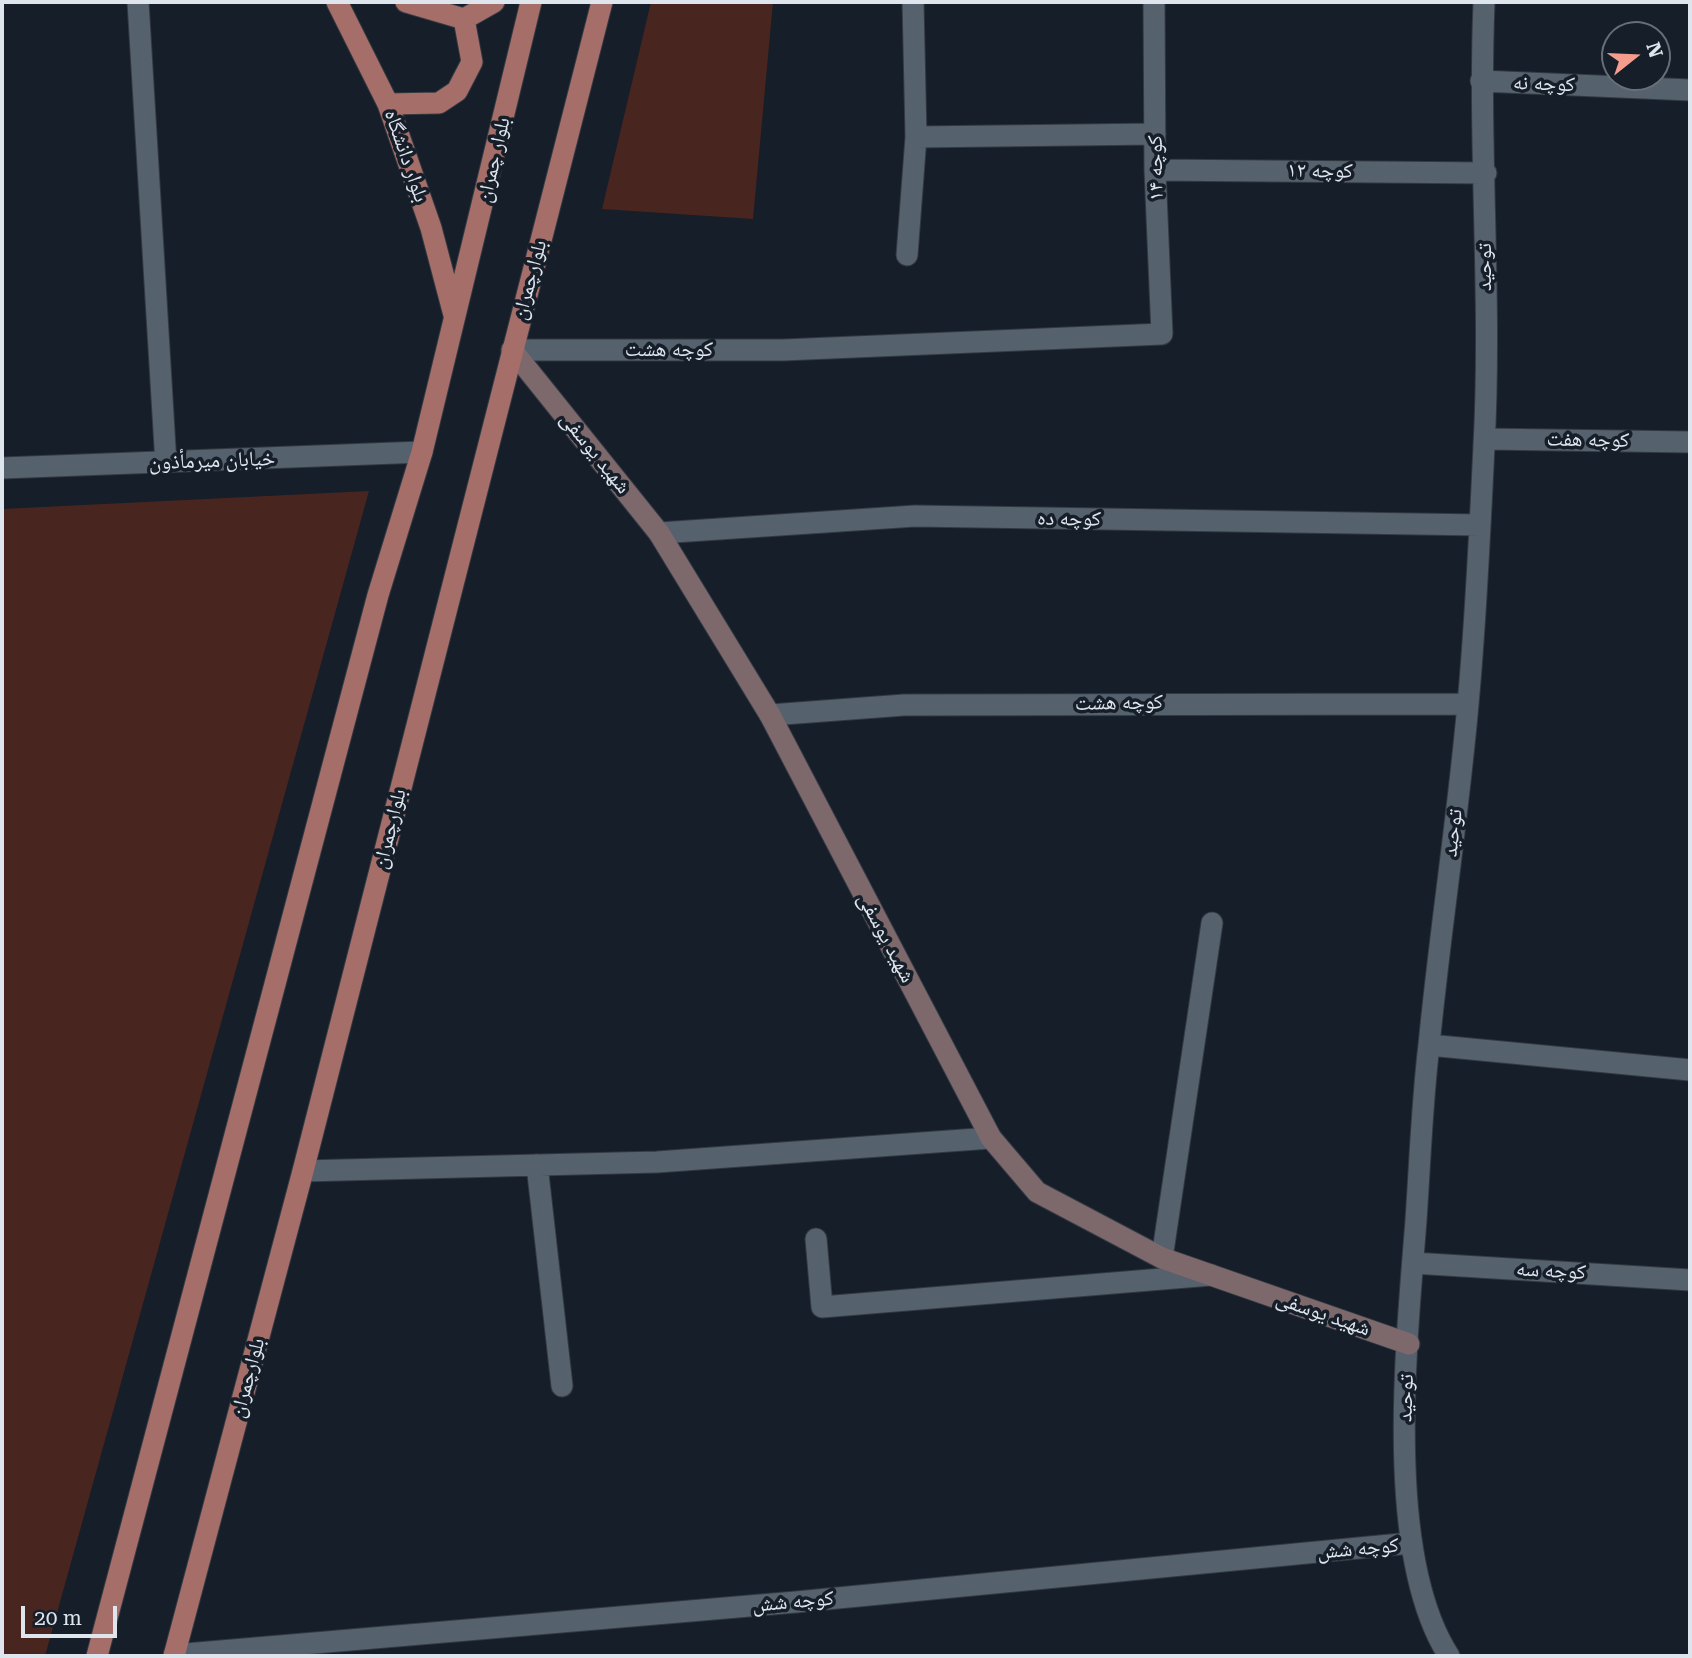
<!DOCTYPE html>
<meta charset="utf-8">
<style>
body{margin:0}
#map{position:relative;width:1692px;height:1658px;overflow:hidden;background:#151e29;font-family:"Roboto Serif",serif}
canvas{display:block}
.frame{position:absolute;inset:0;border:4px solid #dfe5ed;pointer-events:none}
.north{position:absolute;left:1601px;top:21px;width:70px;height:70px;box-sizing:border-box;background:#151e29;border:2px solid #666e77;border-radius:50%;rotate:72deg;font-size:19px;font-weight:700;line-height:28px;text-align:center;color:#dfe5ed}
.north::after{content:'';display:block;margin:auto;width:24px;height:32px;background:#f49d8d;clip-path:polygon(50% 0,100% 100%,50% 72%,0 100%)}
.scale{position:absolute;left:21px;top:1606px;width:96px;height:32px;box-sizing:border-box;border:4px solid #dfe5ed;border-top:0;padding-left:9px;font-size:21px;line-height:24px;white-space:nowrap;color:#dfe5ed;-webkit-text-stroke:5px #151e29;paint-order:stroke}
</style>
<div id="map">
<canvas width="1692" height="1658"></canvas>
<div class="frame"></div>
<div class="north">N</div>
<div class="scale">20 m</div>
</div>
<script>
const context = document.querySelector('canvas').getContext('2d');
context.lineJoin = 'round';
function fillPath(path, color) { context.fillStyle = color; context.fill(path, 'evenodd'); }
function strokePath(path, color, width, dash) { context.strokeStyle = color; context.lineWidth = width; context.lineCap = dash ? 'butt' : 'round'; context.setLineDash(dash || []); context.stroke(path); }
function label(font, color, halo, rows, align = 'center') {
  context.font = font + ' "Roboto Serif","Noto Naskh Arabic",serif'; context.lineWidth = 7; context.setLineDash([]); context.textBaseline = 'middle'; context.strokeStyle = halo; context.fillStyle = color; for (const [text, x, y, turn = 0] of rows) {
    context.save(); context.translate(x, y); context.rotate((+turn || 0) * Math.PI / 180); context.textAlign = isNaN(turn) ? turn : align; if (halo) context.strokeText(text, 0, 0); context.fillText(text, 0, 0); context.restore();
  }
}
const green = new Path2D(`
 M651,2H773L753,219L602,209Z
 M369,491L45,1656H2V509Z`);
const street = new Path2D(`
 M138,2L166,464
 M1481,81L1690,90
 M916,137L1155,134
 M1155,170L1486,173
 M907,255L916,137L913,2
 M512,350H783L1162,334L1155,170L1154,2
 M1485,439L1690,442
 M2,468L422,452
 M659,533L915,516L1480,525
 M770,715L904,705L1468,704
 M1429,1045L1690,1070
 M537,1165L562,1386
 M303,1171L657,1162L991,1138
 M816,1239L822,1307L1211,1275
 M1162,1258L1212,923
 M1413,1263L1690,1280
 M174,1655L796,1602L1411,1543
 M1449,1656C1383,1554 1407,1339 1416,1220C1420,1162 1422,1103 1429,1045C1440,931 1458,818 1468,704C1476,618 1480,531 1484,445C1492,297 1478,149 1484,2`);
const secondary = new Path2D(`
 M512,350L659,533L770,715L991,1138L1037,1192L1162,1258L1409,1344`);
const primary = new Path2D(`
 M337,2L388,104L431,228L454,315
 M406,2L464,19L494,2
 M388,104L439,103L457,91L472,62L464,19
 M97,1656L378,595L422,452L531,2
 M174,1656L303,1171L602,2`);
const streetNames = [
 ["کوچه نه",1544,84,2],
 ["بلوار دانشگاه",406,156,71],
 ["بلوار چمران",494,160,-77],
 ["کوچه ۱۴",1156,168,-91],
 ["کوچه ۱۲",1320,171,1],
 ["توحید",1485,267,-90],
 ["بلوارچمران",530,280,-75],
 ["کوچه هشت",669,350],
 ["کوچه هفت",1588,440,1],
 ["شهید یوسفی",595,453,51],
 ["خیابان میرمأذون",212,461,-2],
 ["کوچه ده",1069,519,1],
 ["کوچه هشت",1119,703,-1],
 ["بلوارچمران",390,829,-76],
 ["توحید",1453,833,-83],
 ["شهید یوسفی",886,938,62],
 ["کوچه سه",1551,1271,3],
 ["شهید یوسفی",1323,1314,19],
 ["بلوارچمران",248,1378,-75],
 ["توحید",1406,1398,-88],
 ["کوچه شش",1358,1549,-5],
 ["کوچه شش",793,1602,-5]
];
fillPath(green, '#49251f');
strokePath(street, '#333942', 23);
strokePath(secondary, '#333942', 23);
strokePath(primary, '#333942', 23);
strokePath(street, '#56616e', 21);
strokePath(secondary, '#7d686c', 21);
strokePath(primary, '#a56e69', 21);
label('21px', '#dfe5ed', '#151e29', streetNames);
</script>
